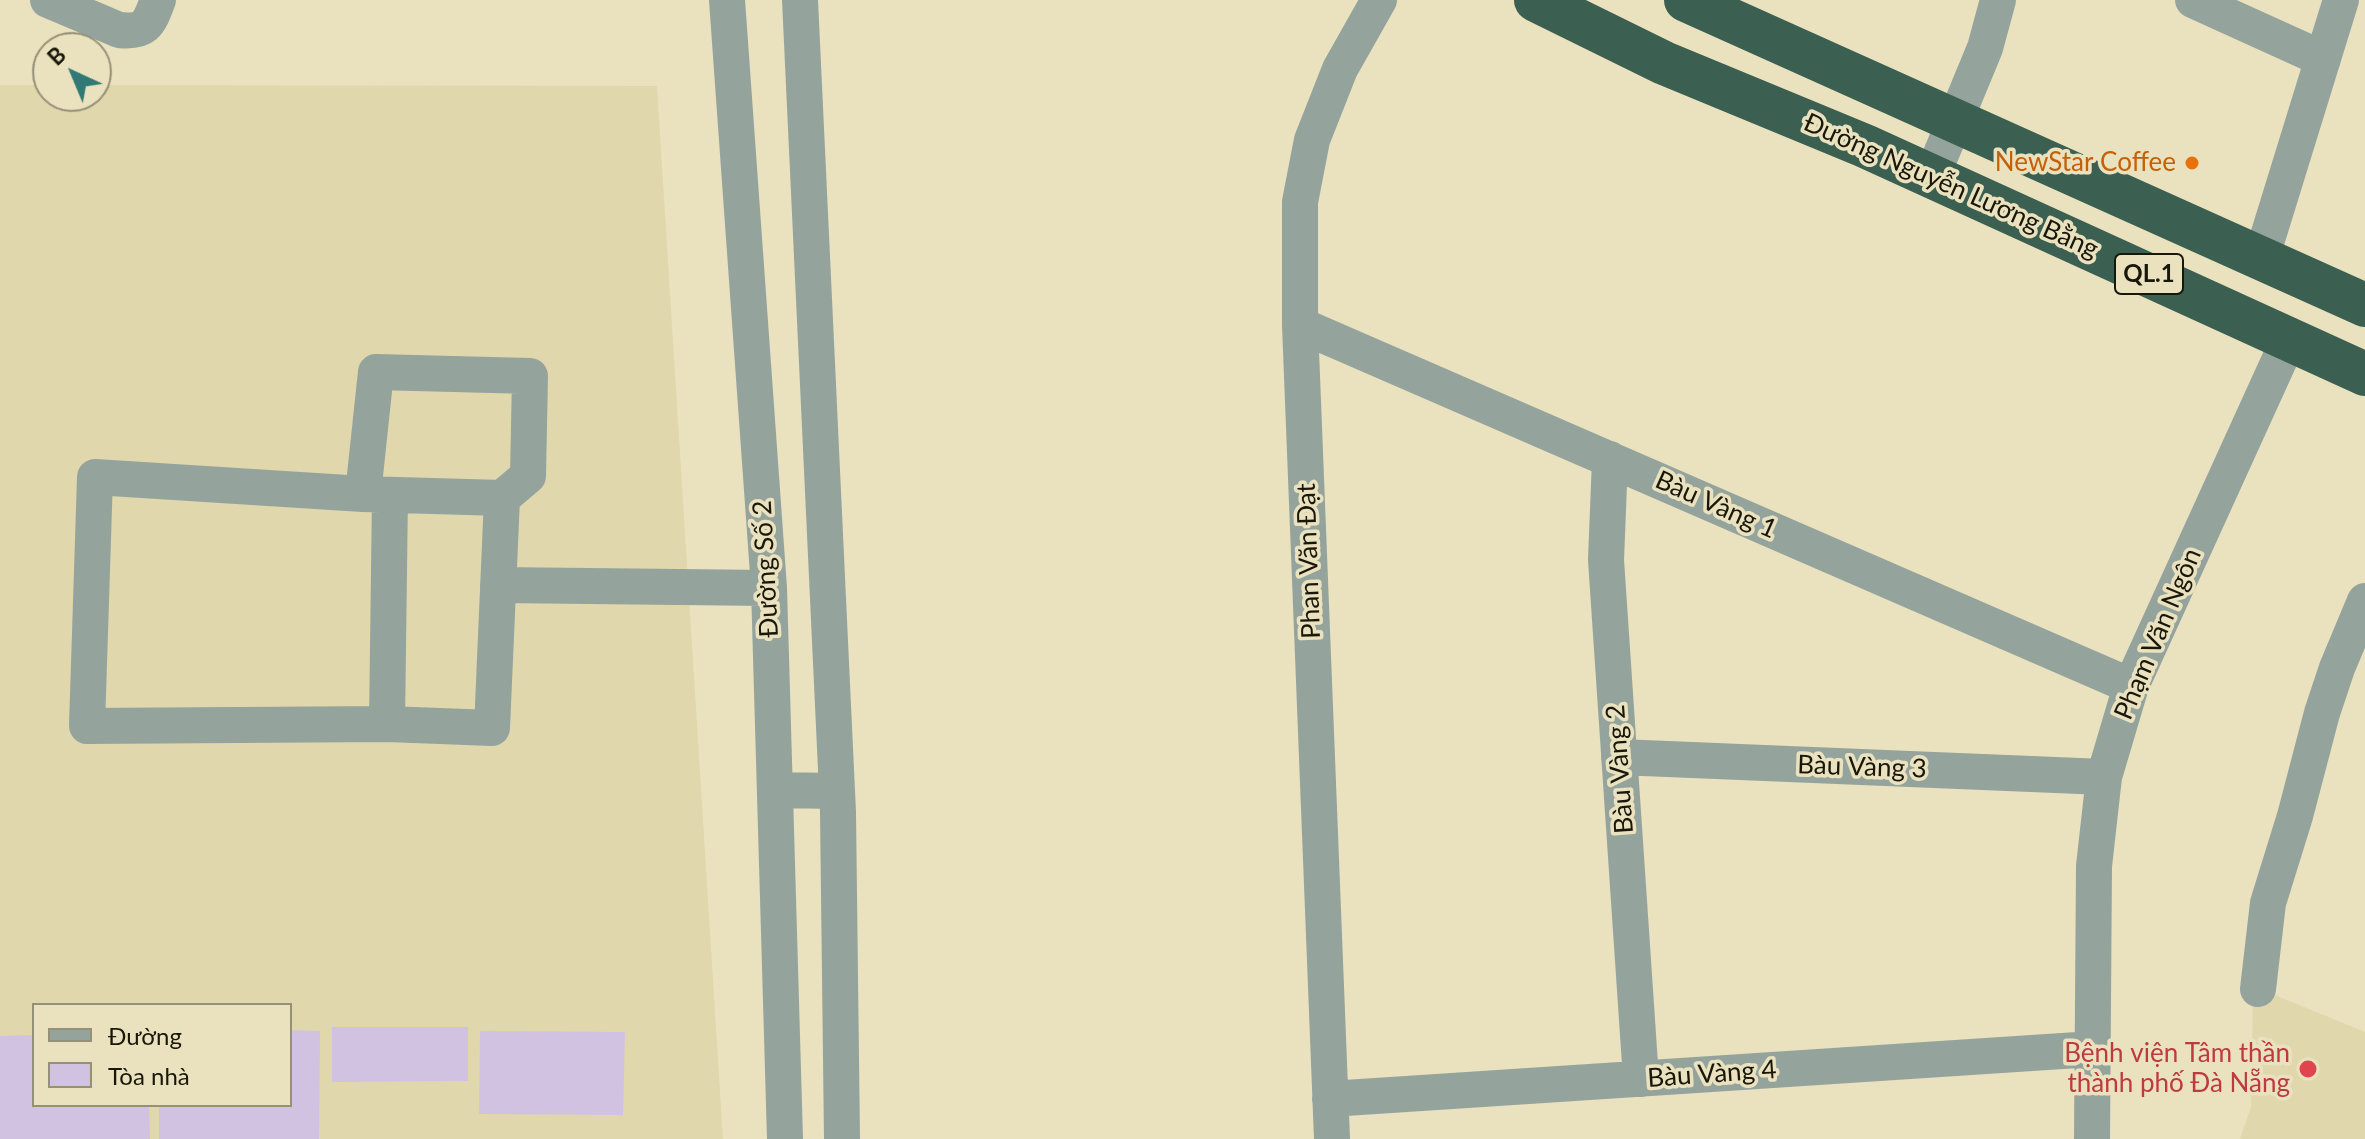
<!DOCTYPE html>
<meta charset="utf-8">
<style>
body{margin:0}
#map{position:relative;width:2365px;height:1139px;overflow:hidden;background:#eae2bf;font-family:Lato,sans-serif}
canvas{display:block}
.legend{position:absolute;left:32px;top:1003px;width:260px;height:104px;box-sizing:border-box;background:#eae2bf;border:2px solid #969077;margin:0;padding:10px 14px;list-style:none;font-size:24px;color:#19160a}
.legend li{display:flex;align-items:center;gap:16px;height:40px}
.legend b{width:40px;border:2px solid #969077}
.north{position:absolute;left:32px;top:32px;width:80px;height:80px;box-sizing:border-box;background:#eae2bf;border:2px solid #969077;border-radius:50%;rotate:316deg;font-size:22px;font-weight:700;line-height:32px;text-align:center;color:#19160a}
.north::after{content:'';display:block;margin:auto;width:28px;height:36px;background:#317974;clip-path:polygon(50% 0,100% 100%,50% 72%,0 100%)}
</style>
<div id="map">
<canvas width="2365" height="1139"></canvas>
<ul class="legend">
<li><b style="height:10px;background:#94a49d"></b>Đường</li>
<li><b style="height:22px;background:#d1c2e2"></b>Tòa nhà</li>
</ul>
<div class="north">B</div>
</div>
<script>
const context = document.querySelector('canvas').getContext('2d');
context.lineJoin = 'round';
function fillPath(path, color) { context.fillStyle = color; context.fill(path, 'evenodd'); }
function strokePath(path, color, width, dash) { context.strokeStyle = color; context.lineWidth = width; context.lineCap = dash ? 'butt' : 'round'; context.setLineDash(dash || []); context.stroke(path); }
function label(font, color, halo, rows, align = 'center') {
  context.font = font + ' Lato,sans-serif'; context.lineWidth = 7; context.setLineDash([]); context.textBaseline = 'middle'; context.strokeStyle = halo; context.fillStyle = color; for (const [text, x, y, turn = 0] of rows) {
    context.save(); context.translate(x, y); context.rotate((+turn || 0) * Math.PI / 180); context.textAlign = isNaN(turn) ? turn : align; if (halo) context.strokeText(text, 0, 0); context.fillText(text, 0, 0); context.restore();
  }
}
const built = new Path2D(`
 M0,85H48V96H96V85L657,86L723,1139H0ZM34,1005H290V1105H34Z
 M2253,986L2365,1032V1139H2240L2251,1107Z`);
const building = new Path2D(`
 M332,1027H468V1081L332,1082Z
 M290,1030L320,1031L319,1139H159V1105H290Z
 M480,1031L625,1032L623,1115L479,1114Z
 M34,1035V1105H149L150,1139H0V1036Z`);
const minor = new Path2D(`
 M48,0L119,30C147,33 149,23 158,0
 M727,0L769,588L785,1139
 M800,0L838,812L842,1139
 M2193,0L2323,59
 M1932,176L1985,48L1998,0
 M2261,259L2341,0
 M1300,325L2131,686
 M1610,459L1606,560L1641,1079
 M363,494L376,372L530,376L528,476L502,498L363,494L95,477L87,726L387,724L492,728L502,498
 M498,585L769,588
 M387,724L390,495
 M1619,757L2104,777
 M775,790L837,791
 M2258,989L2268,903L2295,816L2322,713L2337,668L2365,601
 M1330,1099L2093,1049
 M1332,1139L1300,325V202L1312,140L1340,69L1379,0
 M2092,1139L2094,866L2104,777L2131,686L2289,339`);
const highway = new Path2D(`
 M1536,0L1664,63L1865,146L2365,374
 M1686,0L2365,305`);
const markers = [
 [2192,163,8,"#e8710a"],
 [2308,1069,10,"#e0444e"]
];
const shields = [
 [2149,274,68]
];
const shieldNames = [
 ["QL.1",2149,274]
];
const foodNames = [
 ["NewStar Coffee",2176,163]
];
const streetNames = [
 ["Đường Nguyễn Lương Bằng",1951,186,24],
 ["Bàu Vàng 1",1716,505,24],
 ["Phan Văn Đạt",1309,561,-92],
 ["Đường Số 2",766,569,-93],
 ["Phạm Văn Ngôn",2158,634,-67],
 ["Bàu Vàng 3",1862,767,2],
 ["Bàu Vàng 2",1620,769,-94],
 ["Bàu Vàng 4",1712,1074,-4]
];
const healthNames = [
 ["Bệnh viện Tâm thần",2290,1054],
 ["thành phố Đà Nẵng",2290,1084]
];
fillPath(built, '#e1d7ad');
fillPath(building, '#d1c2e2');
strokePath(minor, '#94a49d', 36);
strokePath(highway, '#3b5f51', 44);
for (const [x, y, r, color] of markers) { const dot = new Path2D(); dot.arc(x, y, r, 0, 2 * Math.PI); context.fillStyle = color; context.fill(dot); strokePath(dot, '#eae2bf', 3); }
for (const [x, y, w] of shields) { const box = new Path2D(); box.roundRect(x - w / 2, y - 20, w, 40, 6); context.fillStyle = '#eae2bf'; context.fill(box); strokePath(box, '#19160a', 2); }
label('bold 24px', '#19160a', null, shieldNames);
label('26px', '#c56008', '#eae2bf', foodNames, 'right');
label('26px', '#19160a', '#eae2bf', streetNames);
label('26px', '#be3a42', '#eae2bf', healthNames, 'right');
</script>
